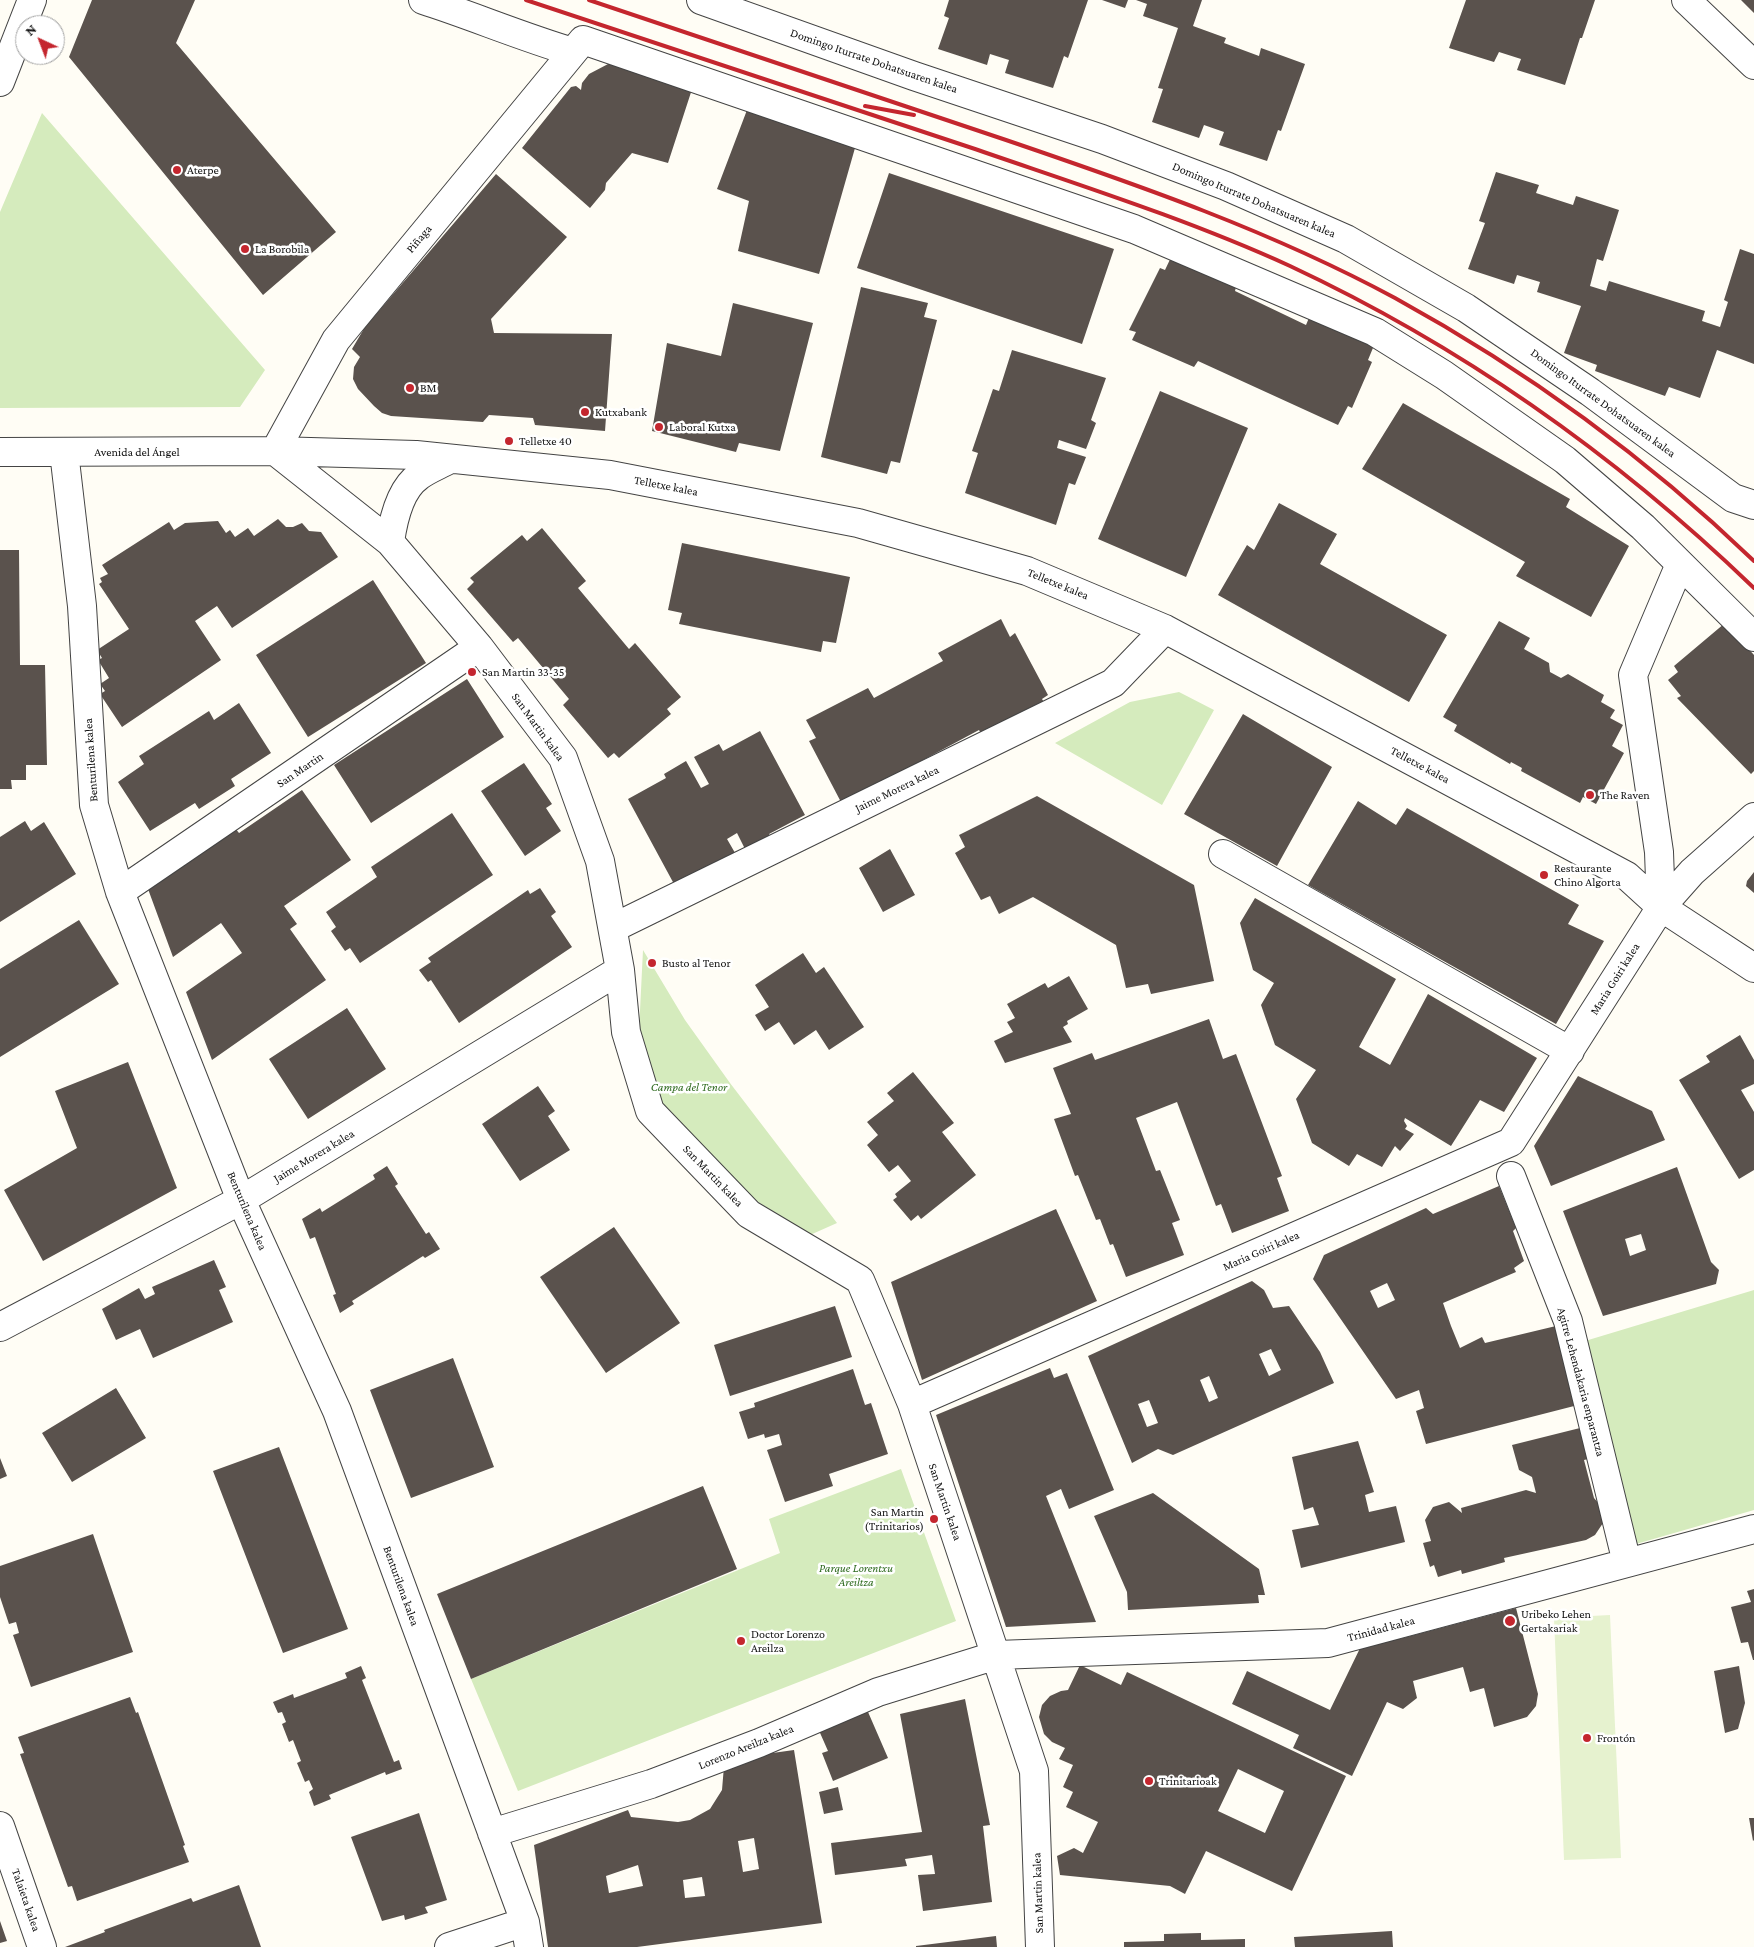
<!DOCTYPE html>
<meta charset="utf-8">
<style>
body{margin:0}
#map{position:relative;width:1754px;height:1947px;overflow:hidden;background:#fffdf5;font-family:"Crimson Pro",serif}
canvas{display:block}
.north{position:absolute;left:15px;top:15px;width:50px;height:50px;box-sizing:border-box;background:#fff;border:1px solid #a0a0a0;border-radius:50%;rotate:317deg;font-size:14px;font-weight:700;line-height:20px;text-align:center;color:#111}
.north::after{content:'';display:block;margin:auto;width:18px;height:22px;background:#c4262e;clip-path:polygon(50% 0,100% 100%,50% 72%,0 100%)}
</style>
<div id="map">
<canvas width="1754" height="1947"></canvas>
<div class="north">N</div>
</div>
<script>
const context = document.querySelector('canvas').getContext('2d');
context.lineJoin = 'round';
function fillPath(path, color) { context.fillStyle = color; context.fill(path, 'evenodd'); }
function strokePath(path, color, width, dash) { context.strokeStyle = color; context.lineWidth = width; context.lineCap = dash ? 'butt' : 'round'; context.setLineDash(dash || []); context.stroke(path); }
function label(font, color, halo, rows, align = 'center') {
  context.font = font + ' "Crimson Pro",serif'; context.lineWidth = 5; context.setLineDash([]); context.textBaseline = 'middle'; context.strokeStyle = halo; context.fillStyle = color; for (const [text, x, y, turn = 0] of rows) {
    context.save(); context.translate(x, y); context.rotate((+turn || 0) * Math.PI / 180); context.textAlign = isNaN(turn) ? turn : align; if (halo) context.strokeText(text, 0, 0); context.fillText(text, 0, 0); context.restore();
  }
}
const green = new Path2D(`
 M42,113L265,370L240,407L0,408V212Z
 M1179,692L1214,710L1162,805L1055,743L1130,702Z
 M643,950L685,1020L730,1083L837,1223L810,1235L752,1198L658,1106L639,1031Z
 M1754,1290V1510L1636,1544L1585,1341Z
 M901,1469L956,1621L518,1791L471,1679L780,1553L769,1519Z`);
const pitch = new Path2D(`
 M1610,1615L1621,1858L1564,1860L1554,1618Z`);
const building = new Path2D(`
 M92,0H195L176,43L336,232L263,295L69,57Z
 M949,0H1088L1068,58L1064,56L1053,88L1005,73L1009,60L990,54L987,65L938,49L949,18L944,16Z
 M1102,0H1128L1125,8Z
 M1136,0H1202L1193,26L1226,38L1224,43L1259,56L1261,48L1305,64L1281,131L1278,130L1267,161L1219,145L1224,132L1204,125L1199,138L1152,122L1163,89L1158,88L1178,28L1143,16L1147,4Z
 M1466,0H1595L1582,38H1580L1565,85L1517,70L1521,59L1499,52L1494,62L1449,48Z
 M1741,0H1754V13Z
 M610,63L695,80L668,163L632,153L606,183L605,190L590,208L522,148L571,87L576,86L581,90L582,83L589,74Z
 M747,110L855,148L819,274L738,251L749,201L717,189Z
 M1496,172L1539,185L1536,193L1573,205L1576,196L1619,210L1603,261L1597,259L1590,286L1606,291L1609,281L1705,311L1702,321L1720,327L1728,302L1724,300L1740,249L1754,254V364L1717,350L1700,398L1669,387L1665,396L1595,371L1597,365L1564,353L1581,306L1537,292L1540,282L1517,275L1514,284L1468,269L1485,223L1479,221Z
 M889,173L1114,249L1082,344L857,268Z
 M496,174L567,237L491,319L494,333L612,334L605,431L535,425L533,418L489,415L483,422L391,416L382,413L374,406L358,389L353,379L354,367L360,357L352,349L365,327Z
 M1174,251L1238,279L1235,291L1306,325L1311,313L1375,343L1368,360L1372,362L1352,408L1348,406L1338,425L1198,361L1194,367L1132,340L1136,332L1129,330L1160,268L1165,270Z
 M861,287L928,303L924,317L937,320L900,463L891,461L887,474L821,457Z
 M733,303L813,323L780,451L739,443L736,452L652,431L667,343L721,356Z
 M1012,350L1106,378L1091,420L1096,423L1086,449L1059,440L1057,448L1086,457L1075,485L1069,483L1056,525L965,493L978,453L972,451L993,389L999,391Z
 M1160,391L1248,428L1186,577L1098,539Z
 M1403,403L1570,499L1566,507L1629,546L1591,617L1516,576L1525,562L1362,469Z
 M1279,503L1337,534L1320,564L1447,635L1409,702L1218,595L1247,545L1254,550Z
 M278,519L286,527H293L302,523L309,531L321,532L338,557L232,628L217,606L195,621L221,660L122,727L100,694L105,691L100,684L109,678L98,660L102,658L97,650L129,629L99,584L102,582L100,578L108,574L102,565L169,522L174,530L185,523L218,521L226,533L230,530L235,537L248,528L254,536Z
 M542,528L586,581L578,588L629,649L635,643L681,697L667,709L671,714L619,758L614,753L608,758L563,705L569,699L518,638L513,642L467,589L474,582L470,578L522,535L527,541Z
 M682,543L850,577L836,643L823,641L821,652L679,624L682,613L668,610Z
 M0,550H19L20,665H45L47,765H26V780H11L12,789H0Z
 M373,580L426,663L308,737L256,655Z
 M1731,618L1745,645L1754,655V771L1751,774L1677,698L1681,696L1668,680L1678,672L1674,666Z
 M1001,619L1010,637L1015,633L1048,695L1042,699L1045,704L983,737L979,730L910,767L913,773L842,804L809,741L816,738L806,720L868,688L874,698L943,661L938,653Z
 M1499,621L1530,638L1524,649L1549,663L1550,672L1561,678L1568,674L1604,695L1601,702L1615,710L1610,718L1623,725L1612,746L1624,753L1596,804L1583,797L1580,803L1521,771L1522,768L1511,762L1510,764L1454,731L1457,725L1443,717Z
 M467,679L504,737L371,823L334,765Z
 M239,703L271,753L231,779L235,786L199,809L195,803L150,831L118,782L144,764L139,756L209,711L214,720Z
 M1243,714L1332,767L1277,866L1184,814Z
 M760,731L805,815L769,834L772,840L747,853L737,833L727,839L738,858L715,870L712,864L674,884L628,799L666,778L664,774L686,761L701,788L709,784L694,757L719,744L723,751Z
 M524,763L552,804L546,808L561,831L525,856L481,791Z
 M302,790L351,860L284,906L297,924L290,929L326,980L212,1060L186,992L242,953L221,923L173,957L148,889L235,828L239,833Z
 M1037,796L1194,885L1214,981L1151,994L1148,984L1126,988L1116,945L1033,897L999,914L990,896L981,900L955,853L965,847L959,835Z
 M1358,801L1396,825L1407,808L1579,905L1568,924L1604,941L1556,1024L1308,885Z
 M452,813L493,875L360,963L350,948L345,951L331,931L336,927L326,912L377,877L371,867Z
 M25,821L31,831L44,822L76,874L0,922V837Z
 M890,849L915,895L883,912L859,868Z
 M1754,872V893L1746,886L1747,881Z
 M540,888L556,912L551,916L572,947L459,1023L431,980L428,982L419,970L431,962L428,958L528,890L530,894Z
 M1255,898L1396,979L1359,1047L1390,1065L1428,994L1537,1058L1504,1112L1480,1100L1451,1146L1405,1118L1404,1121L1407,1126L1405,1129L1414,1134L1400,1151L1395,1146L1382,1167L1357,1154L1349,1166L1312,1143L1296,1099L1316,1070L1275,1045L1261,1005L1274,983L1253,970L1240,923Z
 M79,920L119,984L0,1057V969Z
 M803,953L816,973L824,967L864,1027L829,1050L816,1030L794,1045L779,1022L765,1031L755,1015L769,1007L755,985Z
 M1069,976L1088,1009L1067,1021L1068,1024L1063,1027L1072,1042L1005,1063L994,1041L1013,1032L1007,1022L1015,1018L1007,1004L1045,983L1048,988Z
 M347,1008L386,1069L308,1119L269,1059Z
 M1209,1019L1223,1059L1236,1054L1282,1176L1277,1178L1289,1211L1232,1233L1221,1204L1216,1206L1177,1102L1136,1118L1156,1171L1160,1170L1180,1220L1172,1223L1184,1255L1126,1277L1113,1244L1110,1245L1100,1219L1096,1220L1078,1175L1075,1176L1054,1119L1071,1114L1053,1068L1092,1053L1095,1060Z
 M1740,1035L1754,1060V1084L1741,1090L1754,1112V1170L1739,1179L1679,1080L1710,1062L1706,1056Z
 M128,1062L177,1188L43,1261L4,1190L77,1148L55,1091Z
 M913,1072L954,1123L942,1132L976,1175L921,1219L918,1215L911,1221L893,1200L897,1197L895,1194L911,1181L898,1165L889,1172L867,1145L878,1135L867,1122L894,1101L887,1093Z
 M1578,1076L1652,1111L1665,1140L1551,1186L1534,1146Z
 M538,1086L555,1111L548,1116L570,1150L520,1181L482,1124Z
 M387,1166L398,1184L395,1186L426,1234L429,1232L440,1249L425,1258L423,1256L352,1301L354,1304L340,1313L333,1295L336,1294L315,1237L310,1239L302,1219L320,1208L322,1212L375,1179L373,1175Z
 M1677,1167L1711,1262L1719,1270L1716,1284L1603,1316L1563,1211ZM1641,1234L1646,1250L1630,1256L1625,1239Z
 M1499,1186L1516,1228L1513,1231L1524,1261L1514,1268L1516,1272L1443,1303L1451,1326L1460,1348L1482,1337L1485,1343L1556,1326L1578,1405L1426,1444L1416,1411L1424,1408L1419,1390L1396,1399L1313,1279L1324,1255L1426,1208L1433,1214ZM1387,1283L1395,1300L1378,1308L1370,1291Z
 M1056,1209L1097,1301L922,1380L891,1282Z
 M614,1227L680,1323L606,1373L540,1277Z
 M214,1260L226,1287L219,1290L233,1322L153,1358L140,1329L116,1340L102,1309L139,1288L145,1299L155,1294L152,1287Z
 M1252,1281L1264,1290L1273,1308L1289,1306L1320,1352L1334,1383L1173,1455L1158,1449L1132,1463L1088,1356ZM1271,1349L1281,1370L1269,1376L1259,1354ZM1209,1376L1218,1398L1209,1402L1200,1380ZM1149,1400L1158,1423L1147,1427L1138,1404Z
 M835,1306L852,1357L730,1396L714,1345Z
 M453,1358L494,1467L411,1498L370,1390Z
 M1050,1368L1054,1378L1067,1373L1114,1490L1069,1509L1061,1489L1046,1496L1096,1622L1006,1627L936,1415Z
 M853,1369L865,1405L871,1403L888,1454L829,1474L833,1486L785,1502L767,1450L782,1445L779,1434L765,1438L764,1434L748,1439L739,1412L755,1407L754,1403Z
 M116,1388L146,1438L72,1482L42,1433Z
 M1580,1428L1588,1459L1584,1460L1594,1498L1600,1505L1603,1514V1523L1595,1535L1586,1540L1504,1558L1505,1562L1462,1574L1461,1570L1438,1577L1434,1565L1430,1567L1423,1543L1431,1541L1425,1520L1433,1507L1449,1502L1462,1513L1461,1508L1526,1490L1536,1493L1532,1477L1519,1470L1512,1445Z
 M1358,1441L1374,1492L1365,1495L1369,1512L1396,1506L1405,1542L1301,1568L1292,1530L1319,1525L1313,1507L1304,1510L1292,1457Z
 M279,1447L348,1629L283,1653L213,1471Z
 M0,1458L7,1476L0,1479Z
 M703,1486L737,1569L471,1679L437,1594Z
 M1153,1493L1259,1569L1265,1595H1258L1259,1603L1128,1610L1127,1592L1094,1516Z
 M93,1534L133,1652L31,1687L13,1635L19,1633L16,1622L9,1624L0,1597V1566Z
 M1754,1589V1660H1753L1748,1642L1741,1643L1731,1607L1751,1602L1747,1591Z
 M1516,1608L1538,1694L1536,1706L1527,1717L1494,1727L1484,1688L1470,1692L1463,1667L1413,1681L1417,1698L1403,1709L1387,1702L1352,1776L1293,1748L1299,1735L1232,1704L1247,1671L1330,1710L1364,1640L1397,1630L1399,1639Z
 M1080,1665L1121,1685L1127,1672L1346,1776L1292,1891L1206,1851L1185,1894L1170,1886L1060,1875L1057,1856L1074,1848L1083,1853L1098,1822L1066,1807L1073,1792L1063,1787L1073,1765L1059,1759L1065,1748L1052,1742L1044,1734L1039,1717L1042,1705L1050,1696L1061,1691L1068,1690ZM1238,1769L1284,1791L1265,1833L1218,1811Z
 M361,1666L366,1678L362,1680L394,1762L399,1760L402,1769L386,1775L385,1772L329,1795L331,1799L314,1806L309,1792L313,1789L309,1780L305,1782L297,1763L301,1761L293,1740L289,1742L282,1724L286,1722L282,1712L278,1713L273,1702L293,1694L294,1698L347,1678L345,1673Z
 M1739,1666L1745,1703L1738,1729L1725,1733L1714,1671Z
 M130,1697L136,1713L138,1712L185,1845L183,1846L189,1862L77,1901L72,1886L68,1887L20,1754L24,1753L18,1737Z
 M965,1699L990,1825L983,1826L992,1902L923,1911L918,1875L935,1874L932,1855L905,1859L907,1866L835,1875L831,1843L922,1832L900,1714Z
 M865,1705L888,1758L833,1781L822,1753L828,1751L817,1726Z
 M794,1750L822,1923L637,1947H548L534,1845L628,1810L631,1817L678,1822L690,1820L710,1809L722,1790L724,1766L745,1764L744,1757ZM754,1838L759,1869L743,1872L738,1841ZM638,1865L643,1886L609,1893L606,1876ZM702,1877L705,1896L685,1898L683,1880Z
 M838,1787L843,1810L824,1814L819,1792Z
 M419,1813L447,1900L425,1907L428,1913L405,1920L404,1915L382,1921L351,1837Z
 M1749,1818H1754V1840L1753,1841Z
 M239,1885L261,1947H65L105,1932L104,1930L191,1898L193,1902Z
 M0,1921L7,1941L0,1943Z
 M1392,1931L1393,1947H1295L1294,1937Z
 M1201,1933V1940L1245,1939V1947H1124V1942L1164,1941V1934Z
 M996,1936L997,1947H916V1946Z`);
const minor = new Path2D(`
 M423,0C473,16 522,37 573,52
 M701,0L914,76L1102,139L1226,186L1346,239L1466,308L1590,392L1733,498L1754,505
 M1686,0L1754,65
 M0,82L32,0
 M275,451L336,340L583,40L1134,229L1375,332L1444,375L1565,460L1643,527L1754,637
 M275,451L390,542L479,647L563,758L600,861L620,970L626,1032L650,1111L749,1214L860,1280L912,1404L1034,1771L1040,1947
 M0,452L275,451L416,455L610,475L858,523L1027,571L1165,629L1627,876L1661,907L1754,968
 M64,452L82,606L94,805L120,892L241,1200L337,1411L525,1922L529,1947
 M390,542C393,521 400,489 419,476C428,469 440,465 450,459
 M1223,854L1570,1051
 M120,892L479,647
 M1661,907L1659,852L1633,675L1680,564
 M613,928L1113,683L1165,629
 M1511,1176L1568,1321L1627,1563
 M0,1327L241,1200L620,970
 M912,1404L1511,1142L1661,907L1692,872L1754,817
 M0,1826L42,1947
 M492,1833L651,1784L759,1743L878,1692L997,1655L1328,1643L1754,1529
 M449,1947L525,1922`);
const rail = new Path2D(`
 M526,0C675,49 824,98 972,148C1079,185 1187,219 1290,266C1461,346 1618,457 1754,588
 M589,0C728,47 867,93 1006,140C1138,185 1271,231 1395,298C1526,370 1646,457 1754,561
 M865,106L914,115`);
const markers = [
 [177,170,5,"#c4262e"],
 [245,249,5,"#c4262e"],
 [410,388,5,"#c4262e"],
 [585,412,5,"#c4262e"],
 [659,427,5,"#c4262e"],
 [509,441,5,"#c4262e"],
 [472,672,5,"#c4262e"],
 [1590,795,5,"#c4262e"],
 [1544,875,5,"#c4262e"],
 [652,963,5,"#c4262e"],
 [934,1519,5,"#c4262e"],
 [1510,1621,6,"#c4262e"],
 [741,1641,5,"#c4262e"],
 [1587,1738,5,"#c4262e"],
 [1149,1781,5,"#c4262e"]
];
const streetNames = [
 ["Domingo Iturrate Dohatsuaren kalea",874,61,19],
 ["Domingo Iturrate Dohatsuaren kalea",1254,200,23],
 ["Piñaga",419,239,-50],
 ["Domingo Iturrate Dohatsuaren kalea",1603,403,36],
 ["Avenida del Ángel",137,452],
 ["Telletxe kalea",666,486,11],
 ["Telletxe kalea",1058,584,22],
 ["San Martin kalea",538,727,54],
 ["Benturilena kalea",91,760,-94],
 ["Telletxe kalea",1420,765,28],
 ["San Martin",300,770,-34],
 ["Jaime Morera kalea",897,789,-26],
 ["Maria Goiri kalea",1615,979,-58],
 ["Jaime Morera kalea",314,1156,-31],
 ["San Martin kalea",713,1176,46],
 ["Benturilena kalea",247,1211,67],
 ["Maria Goiri kalea",1261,1251,-24],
 ["Agirre Lehendakaria enparantza",1581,1382,75],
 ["San Martin kalea",945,1502,71],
 ["Benturilena kalea",401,1586,70],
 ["Trinidad kalea",1381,1629,-15],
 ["Lorenzo Areilza kalea",746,1747,-22],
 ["San Martin kalea",1038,1893,-92],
 ["Talaieta kalea",26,1900,71]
];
const poiNames = [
 ["Aterpe",187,170],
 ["La Borobila",255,249],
 ["BM",420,388],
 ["Kutxabank",595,412],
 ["Laboral Kutxa",669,427],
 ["Telletxe 40",519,441],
 ["San Martin 33-35",482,672],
 ["The Raven",1600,795],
 ["Restaurante",1554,868],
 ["Chino Algorta",1554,882],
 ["Busto al Tenor",662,963],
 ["San Martin",924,1512,"right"],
 ["(Trinitarios)",924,1526,"right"],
 ["Uribeko Lehen",1521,1614],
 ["Gertakariak",1521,1628],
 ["Doctor Lorenzo",751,1634],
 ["Areilza",751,1648],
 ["Frontón",1597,1738],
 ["Trinitarioak",1159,1781]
];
const parkNames = [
 ["Campa del Tenor",689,1087],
 ["Parque Lorentxu",856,1568],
 ["Areiltza",856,1582]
];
fillPath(green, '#d5ebbd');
fillPath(pitch, '#e6f2cf');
fillPath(building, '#5a524d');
strokePath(minor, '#444', 30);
strokePath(minor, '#fff', 28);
strokePath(rail, '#c4262e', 4);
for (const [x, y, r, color] of markers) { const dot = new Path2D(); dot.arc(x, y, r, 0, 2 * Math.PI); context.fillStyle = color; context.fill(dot); strokePath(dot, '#fff', 2); }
label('12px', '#111', '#fff', streetNames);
label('12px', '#111', '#fff', poiNames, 'left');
label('italic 12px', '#2f6b1f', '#fff', parkNames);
</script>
